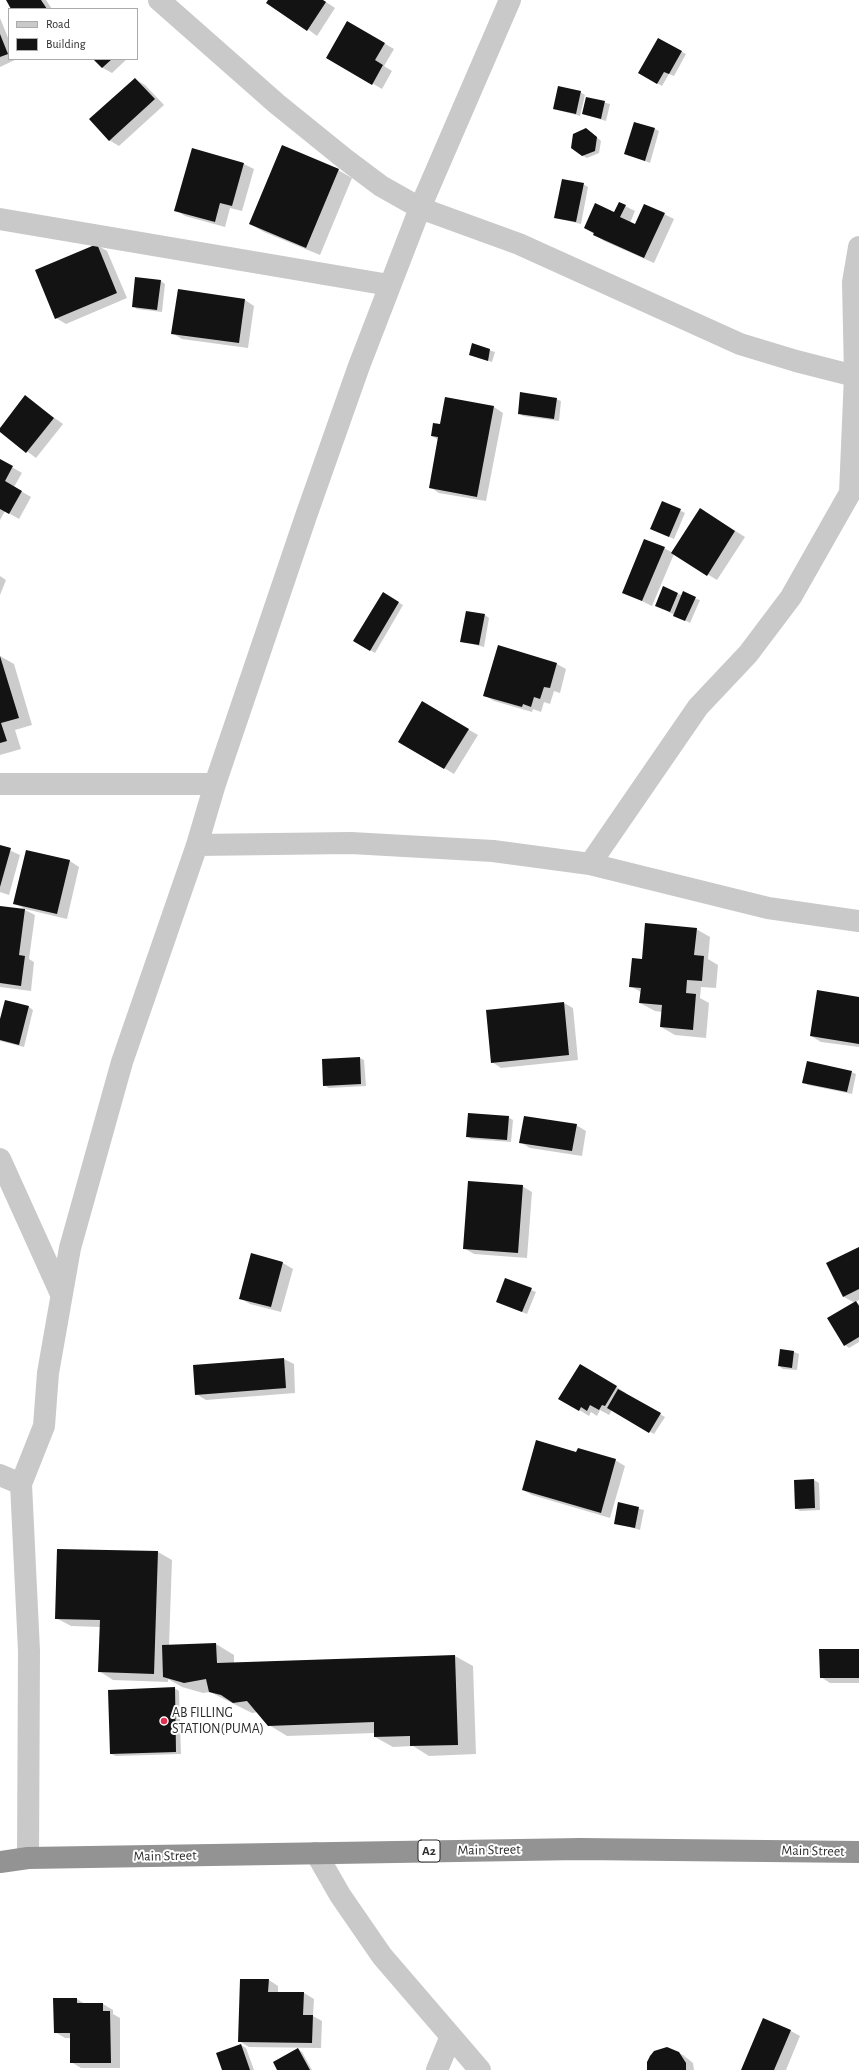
<!DOCTYPE html>
<style>
body{margin:0}
#map{position:relative;width:859px;height:2070px;overflow:hidden;background:#fff;font-family:"Alegreya Sans",sans-serif}
canvas{display:block}
.legend{position:absolute;left:8px;top:8px;width:130px;height:52px;box-sizing:border-box;background:#fff;border:1px solid #ababab;margin:0;padding:5px 7px;list-style:none;font-size:12px;color:#2c2c2c}
.legend li{display:flex;align-items:center;gap:8px;height:20px}
.legend b{width:20px;border:1px solid #ababab}
</style>
<div id="map">
<canvas width="859" height="2070"></canvas>
<ul class="legend">
<li><b style="height:5px;background:#c9c9c9"></b>Road</li>
<li><b style="height:11px;background:#131313"></b>Building</li>
</ul>
</div>
<script>
const context = document.querySelector('canvas').getContext('2d');
context.lineJoin = 'round';
function fillPath(path, color) { context.fillStyle = color; context.fill(path, 'evenodd'); }
function strokePath(path, color, width, dash) { context.strokeStyle = color; context.lineWidth = width; context.lineCap = dash ? 'butt' : 'round'; context.setLineDash(dash || []); context.stroke(path); }
function label(font, color, halo, rows, align = 'center') {
  context.font = font + ' "Alegreya Sans",sans-serif'; context.lineWidth = 4; context.setLineDash([]); context.textBaseline = 'middle'; context.strokeStyle = halo; context.fillStyle = color; for (const [text, x, y, turn = 0] of rows) {
    context.save(); context.translate(x, y); context.rotate((+turn || 0) * Math.PI / 180); context.textAlign = isNaN(turn) ? turn : align; if (halo) context.strokeText(text, 0, 0); context.fillText(text, 0, 0); context.restore();
  }
}
const shadow = new Path2D(`
 M7,0H46L52,9H12Z
 M269,0H323L335,8L317,36Z
 M0,18L9,40V59H17L0,67Z
 M348,22L394,49L384,66L392,71L382,89L327,57Z
 M658,39L686,54L674,76L669,74L662,86L639,73Z
 M95,59H127L112,73L103,68Z
 M135,79L145,85L164,105L119,146L109,140Z
 M580,92L585,95L580,116L554,109Z
 M587,98L610,104L606,121L583,114Z
 M655,129L659,131L650,163L625,154Z
 M591,132L601,141L599,153L587,158L583,156Z
 M193,149L244,164L254,169L242,211L230,208L225,227L185,216L176,210Z
 M338,170L352,178L320,255L264,232L250,224Z
 M583,184L588,187L581,224L556,218Z
 M625,206L635,211L630,223L636,226L664,214L674,219L654,263L604,241L585,228Z
 M97,245L107,251L127,298L66,324L56,318Z
 M161,281L165,284L162,312L137,309L133,306Z
 M245,300L254,306L248,348L182,339L172,333Z
 M473,345L495,352L492,362L470,355Z
 M25,397L63,424L36,458L0,431Z
 M556,399L561,401L559,421L523,416L519,413Z
 M494,407L503,413L486,501L439,493L430,487L439,440L432,436L440,425Z
 M0,460L22,473L14,487L31,497L19,519L5,511L0,520Z
 M663,502L685,513L674,539L656,531Z
 M710,515L745,537L717,580L674,554L652,606L623,592L664,548L673,553Z
 M0,576L6,580L0,595Z
 M383,594L403,605L375,653L355,641Z
 M678,594L700,600L690,623L661,608Z
 M485,615L489,618L484,647L461,641Z
 M0,656L14,664L32,725L15,730L21,749L0,755Z
 M557,664L566,669L560,693L554,691L550,704L544,702L541,712L533,709L532,712L494,701L484,695Z
 M422,703L478,735L454,774L400,741Z
 M0,846L20,855L9,895L0,892Z
 M27,851L70,861L79,867L67,919L25,909L14,903Z
 M0,907L25,910L35,915L29,959L34,962L31,991L0,987Z
 M696,929L710,937L708,959L718,965L716,988L701,987L700,998L709,1003L706,1038L675,1035L661,1027L662,1012L655,1011L640,1003L641,992L630,986L643,960Z
 M859,998V1047L821,1042L811,1036Z
 M564,1003L573,1008L578,1060L501,1068L492,1062Z
 M29,1007L33,1010L24,1047L0,1041V1023Z
 M360,1058L364,1060L366,1086L329,1088L324,1085Z
 M851,1072L856,1074L852,1094L808,1085L803,1082Z
 M508,1117L513,1120L511,1142L471,1139L467,1136Z
 M576,1125L586,1131L582,1156L530,1148L520,1142Z
 M522,1186L532,1192L527,1258L474,1254L464,1248Z
 M859,1248V1300L855,1302L859,1304V1342L849,1348L845,1345L855,1303L844,1297L828,1264Z
 M252,1255L283,1263L293,1269L281,1312L250,1304L240,1298Z
 M506,1279L536,1292L527,1314L502,1304Z
 M781,1350L794,1352L799,1354L797,1370L783,1369L779,1366Z
 M284,1359L294,1364L295,1393L206,1400L196,1394Z
 M590,1370L626,1393L625,1394L665,1417L654,1434L612,1410L609,1415L600,1410L597,1416L591,1412L589,1416L560,1398Z
 M577,1453L615,1460L625,1466L610,1518L532,1495L523,1490Z
 M814,1480L819,1483L820,1510L800,1511L796,1508Z
 M619,1504L644,1510L640,1530L615,1523Z
 M158,1552L172,1560L169,1646L216,1644L234,1655V1663L455,1656L473,1666L476,1754L429,1756L413,1746L393,1747L375,1737V1733L287,1736L269,1725L258,1712L252,1713L210,1692L203,1693L182,1687L168,1679V1682L113,1680L99,1671L100,1627L71,1626L56,1618Z
 M859,1650V1683H830L821,1677Z
 M174,1688L179,1691L181,1754L116,1756L111,1754Z
 M269,1980L278,1986V1993H304L314,1999L313,2016L322,2021L321,2048L249,2047L239,2041Z
 M77,1999L85,2004H103L113,2010V2014L120,2018V2068H81L71,2062V2038H65L55,2032Z
 M791,2031L800,2036L786,2070H742Z
 M241,2045L246,2048L254,2070H223Z
 M667,2048L683,2055L693,2063L694,2070H649Z
 M298,2049L302,2052L312,2070H278Z`);
const building = new Path2D(`
 M6,0H41L47,9H11Z
 M268,0H323L326,2L307,31L266,3Z
 M347,21L385,43L375,60L383,65L372,85L326,58Z
 M0,34L8,54L0,57Z
 M658,38L682,51L669,74L664,72L657,84L638,73Z
 M93,59H112L102,68Z
 M135,78L155,99L109,141L89,119Z
 M558,86L581,91L576,114L553,109Z
 M586,97L605,101L601,119L582,114Z
 M634,122L655,128L645,161L624,154Z
 M586,128L597,137L595,151L582,156L571,148L573,134Z
 M282,145L339,169L306,248L249,224Z
 M192,148L244,163L232,206L220,203L215,222L174,211Z
 M562,179L584,183L576,222L554,218Z
 M619,202L626,205L620,217L635,224L644,204L665,213L644,258L593,235L594,233L584,228L595,203L614,212Z
 M97,244L117,293L55,319L35,270Z
 M135,277L161,280L157,310L132,307Z
 M178,289L245,299L239,343L171,334Z
 M472,343L490,349L488,361L469,355Z
 M520,392L557,398L554,419L518,414Z
 M25,395L54,418L26,453L0,432V428Z
 M445,397L494,406L477,497L429,488L438,437L431,436L433,423L440,424Z
 M0,459L13,466L5,481L22,491L9,514L0,509Z
 M662,501L681,509L669,537L650,529Z
 M700,508L735,531L707,576L671,553Z
 M644,539L665,547L642,601L622,593Z
 M663,586L678,593L670,612L655,606Z
 M683,591L696,597L685,621L673,616Z
 M383,592L399,602L370,651L353,641Z
 M466,611L485,614L479,645L460,642Z
 M498,645L557,663L550,688L544,687L540,699L534,697L531,707L523,704L522,707L483,696Z
 M0,656L19,718L1,723L7,741L0,743Z
 M422,701L469,729L444,769L398,742Z
 M0,845L11,848L0,887Z
 M26,850L70,860L57,914L13,904Z
 M0,906L25,909L19,955L25,956L21,986L0,983Z
 M645,923L697,928L694,955L704,956L702,981L687,980L686,993L696,994L693,1030L660,1027L662,1005L639,1003L641,988L629,987L632,958L642,959Z
 M817,990L859,997V1044L810,1036Z
 M5,1000L29,1006L19,1045L0,1040V1019Z
 M564,1002L569,1055L491,1063L486,1010Z
 M360,1057L361,1084L323,1086L322,1059Z
 M807,1061L852,1071L847,1092L802,1083Z
 M468,1113L509,1116L507,1140L466,1137Z
 M524,1116L577,1124L572,1151L519,1143Z
 M468,1181L523,1185L518,1253L463,1249Z
 M859,1247V1289L843,1297L826,1263Z
 M251,1253L283,1262L271,1307L239,1299Z
 M505,1278L532,1288L522,1312L496,1302Z
 M856,1301L859,1306V1337L844,1346L827,1318Z
 M780,1349L794,1351L792,1368L778,1366Z
 M284,1358L286,1388L195,1395L193,1365Z
 M580,1364L617,1386L605,1406L602,1405L599,1410L590,1405L587,1411L581,1407L579,1411L558,1399Z
 M618,1389L661,1413L649,1433L607,1408Z
 M536,1440L576,1452L578,1448L616,1459L601,1513L522,1490Z
 M814,1479L815,1508L795,1509L794,1480Z
 M618,1502L639,1507L635,1528L614,1524Z
 M57,1549L158,1551L154,1674L98,1672L100,1620L55,1619Z
 M216,1643L217,1663L455,1655L458,1745L410,1746V1736L374,1737V1722L268,1726L247,1701L233,1703L221,1695L209,1692L206,1679L184,1683L163,1677L162,1645Z
 M819,1649H859V1678H820Z
 M175,1687L176,1752L110,1754L108,1690Z
 M240,1979H269L268,1992H304L303,2015H313L312,2043L238,2042Z
 M53,1998H77V2003H103V2011H110L111,2063H70V2033H54Z
 M763,2018L791,2030L774,2070H741Z
 M241,2044L250,2070H222L216,2053Z
 M667,2047L679,2052L686,2063V2070H647V2062L650,2056L654,2051Z
 M298,2048L310,2070H277L273,2062Z`);
const minor = new Path2D(`
 M159,0L277,104L345,159L381,186L420,208L519,244L740,344L796,361L859,377
 M0,219L389,285
 M0,784H215
 M197,845L351,843L493,851L590,864L768,908L859,921
 M590,864L698,707L748,654L791,597L850,493L855,375L853,282L859,247
 M0,1159L61,1294
 M0,1475L21,1484
 M316,1853L340,1895L382,1956L480,2070
 M28,1858L29,1651L21,1484L44,1426L48,1373L70,1248L122,1062L197,845L215,784L306,516L359,366L420,208L510,0
 M437,2070L451,2036`);
const highway = new Path2D(`
 M0,1862L28,1858L580,1849L859,1852`);
const markers = [
 [164,1721,4,"#e32f4f"]
];
const shields = [
 [429,1851,22]
];
const shieldNames = [
 ["A2",429,1851]
];
const poiNames = [
 ["AB FILLING",172,1713],
 ["STATION(PUMA)",172,1729]
];
const streetNames = [
 ["Main Street",489,1850,-1],
 ["Main Street",813,1851,1],
 ["Main Street",165,1856,-1]
];
fillPath(shadow, '#0003');
fillPath(building, '#131313');
strokePath(minor, '#c9c9c9', 22);
strokePath(highway, '#939393', 22);
for (const [x, y, r, color] of markers) { const dot = new Path2D(); dot.arc(x, y, r, 0, 2 * Math.PI); context.fillStyle = color; context.fill(dot); strokePath(dot, '#fff', 1.5); }
for (const [x, y, w] of shields) { const box = new Path2D(); box.roundRect(x - w / 2, y - 11, w, 22, 3); context.fillStyle = '#fff'; context.fill(box); strokePath(box, '#2c2c2c', 1); }
label('bold 13px', '#2c2c2c', null, shieldNames);
label('14px', '#2c2c2c', '#fff', poiNames, 'left');
label('14px', '#2c2c2c', '#fff', streetNames);
</script>
